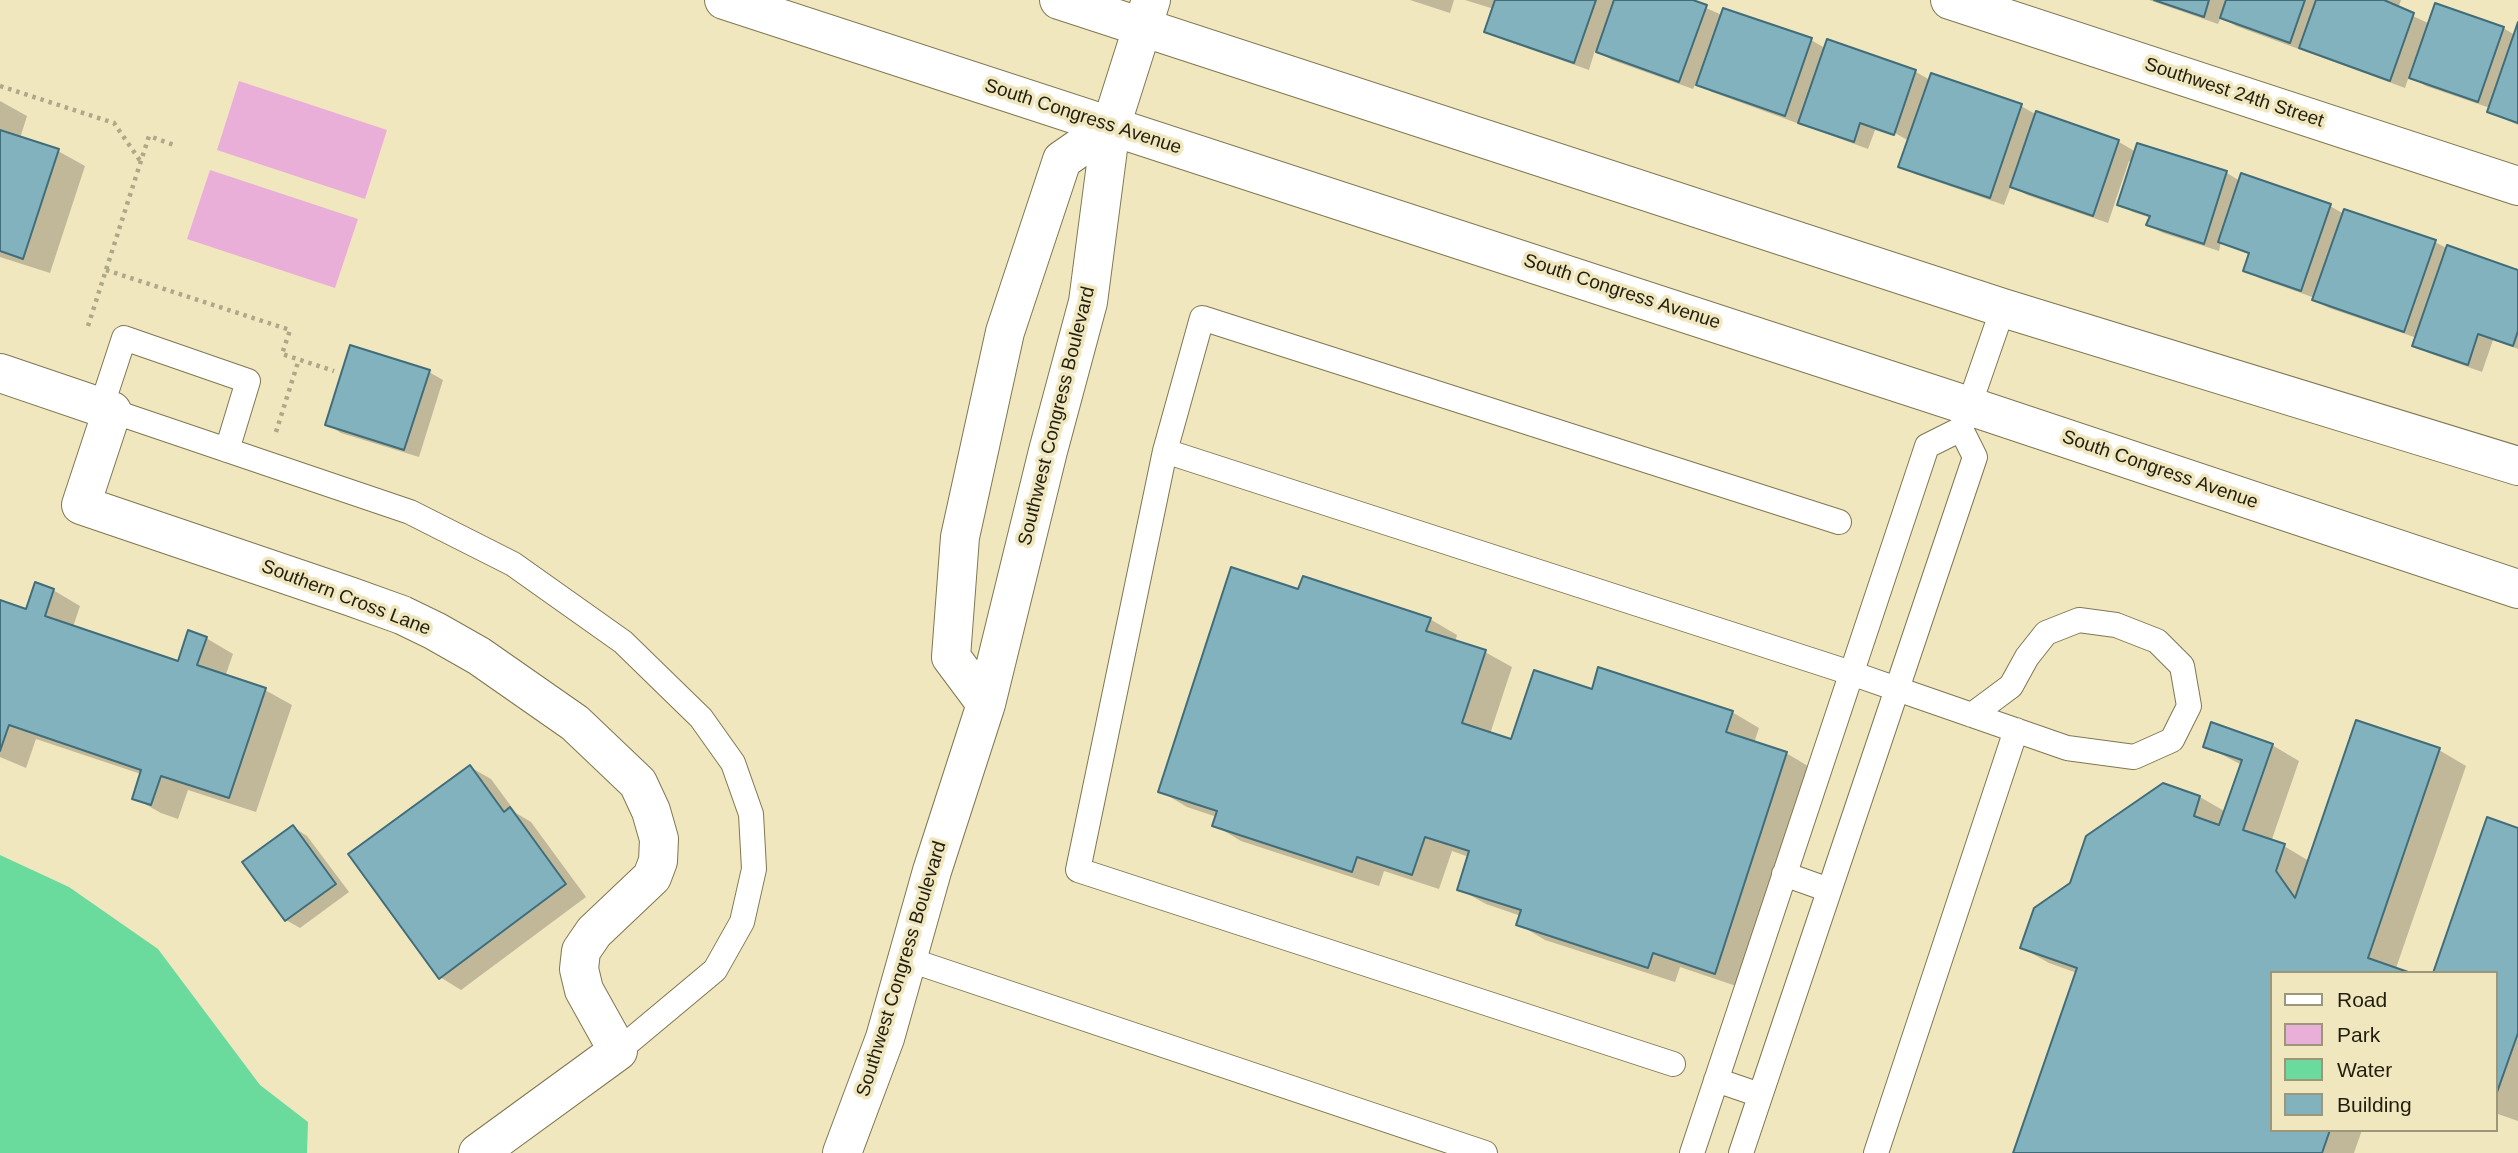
<!DOCTYPE html>
<style>
body{margin:0}
#map{position:relative;width:2518px;height:1153px;overflow:hidden;background:#f0e7bf;font-family:Helvetica,sans-serif}
canvas{display:block}
.legend{position:absolute;left:2270px;top:971px;width:228px;height:161px;box-sizing:border-box;background:#f0e7bf;border:2px solid #9d9779;margin:0;padding:9px 12px;list-style:none;font-size:21px;color:#211e0f}
.legend li{display:flex;align-items:center;gap:14px;height:35px}
.legend b{width:35px;border:2px solid #9d9779}
</style>
<div id="map">
<canvas width="2518" height="1153"></canvas>
<ul class="legend">
<li><b style="height:9px;background:#fff"></b>Road</li>
<li><b style="height:19px;background:#e9afd8"></b>Park</li>
<li><b style="height:19px;background:#6bdb9d"></b>Water</li>
<li><b style="height:19px;background:#83b2bf"></b>Building</li>
</ul>
</div>
<script>
const context = document.querySelector('canvas').getContext('2d');
context.lineJoin = 'round';
function fillPath(path, color) { context.fillStyle = color; context.fill(path, 'evenodd'); }
function strokePath(path, color, width, dash) { context.strokeStyle = color; context.lineWidth = width; context.lineCap = dash ? 'butt' : 'round'; context.setLineDash(dash || []); context.stroke(path); }
function label(font, color, halo, rows, align = 'center') {
  context.font = font + ' Helvetica,sans-serif'; context.lineWidth = 7; context.setLineDash([]); context.textBaseline = 'middle'; context.strokeStyle = halo; context.fillStyle = color; for (const [text, x, y, turn = 0] of rows) {
    context.save(); context.translate(x, y); context.rotate((+turn || 0) * Math.PI / 180); context.textAlign = isNaN(turn) ? turn : align; if (halo) context.strokeText(text, 0, 0); context.fillText(text, 0, 0); context.restore();
  }
}
const green = new Path2D(`
 M239,81L387,130L365,199L217,150Z
 M210,170L358,219L335,288L187,239Z`);
const water = new Path2D(`
 M0,855L69,887L158,949L260,1085L308,1122L307,1153H0Z`);
const shadow = new Path2D(`
 M1410,0H1454L1450,13Z
 M1465,0H1688L1722,15L1811,40L1825,48L1828,41L1916,72L1930,80L2021,106L2037,115L2119,142L2136,152L2138,145L2227,173L2240,181L2330,206L2344,214L2435,242L2448,249L2518,272V349L2493,340L2482,372L2429,353L2415,345L2417,338L2329,308L2314,300L2315,298L2259,278L2245,270L2250,255L2221,242L2219,251L2163,233L2148,225L2151,218L2133,212L2119,204L2132,162L2129,161L2108,223L2027,195L2011,186L2004,205L1915,174L1901,166L1909,141L1888,129L1886,132L1893,136L1875,130L1868,149L1712,92L1696,83L1693,89L1612,60L1595,50L1589,70L1501,39L1486,31L1494,9Z
 M2149,0H2401L2398,9L2430,24L2503,28L2515,35L2518,27V125L2489,112L2490,108L2426,86L2409,76L2405,88L2236,26L2221,17L2218,24Z
 M0,101L27,116L20,138L58,151L85,166L50,273L0,257Z
 M429,372L443,380L419,457L341,433L327,424Z
 M53,590L80,606L73,627L179,663L206,638L233,654L225,677L265,690L292,705L256,812L188,790L178,819L161,813L134,798L141,774L36,739L26,768L0,757V602L27,611Z
 M1299,591L1430,619L1457,635L1455,642L1485,652L1512,667L1490,734L1512,741L1593,691L1732,712L1759,728L1754,743L1786,753L1813,769L1742,988L1680,967L1675,982L1545,940L1518,924L1521,916L1486,904L1459,889L1469,857L1452,851L1439,889L1384,871L1379,886L1241,841L1214,825L1217,817L1187,807L1160,791Z
 M2272,745L2299,761L2271,842L2284,846L2309,861L2439,750L2466,766L2396,968L2271,973V1130H2362L2354,1153H2015L2077,973L2049,963L2022,948L2071,885L2163,785L2200,797L2226,812L2242,765L2205,746Z
 M470,767L491,779L516,813L531,822L586,897L461,990L440,977Z
 M293,827L307,836L349,892L300,928L286,920Z
 M2518,830V1121L2495,1113V973Z`);
const building = new Path2D(`
 M1495,0H1596L1574,63L1484,32Z
 M1614,0H1693L1707,5L1679,82L1596,52Z
 M2154,0H2209L2204,17Z
 M2226,0H2305L2290,43L2220,18Z
 M2316,0H2384L2414,13L2390,81L2299,48Z
 M2435,3L2504,27L2478,102L2409,78Z
 M1723,8L1812,38L1785,116L1696,85Z
 M2518,22V123L2487,112Z
 M1827,39L1916,70L1894,135L1860,123L1854,142L1798,123Z
 M1931,73L2022,104L1990,198L1898,167Z
 M2036,111L2119,140L2093,216L2010,187Z
 M0,130L59,149L23,259L0,251Z
 M2137,143L2227,171L2204,244L2146,225L2150,216L2117,205Z
 M2241,173L2331,204L2301,291L2243,271L2249,253L2218,242Z
 M2344,209L2436,240L2404,332L2312,300Z
 M2447,245L2518,270V331L2513,346L2478,334L2468,365L2412,346Z
 M350,345L430,370L404,450L325,425Z
 M1231,567L1298,589L1303,576L1431,618L1426,631L1486,650L1462,723L1511,739L1534,670L1592,689L1598,667L1733,711L1726,732L1787,752L1715,974L1653,953L1648,968L1516,925L1521,910L1457,890L1469,851L1425,837L1412,875L1357,857L1352,872L1212,826L1217,811L1158,792Z
 M35,582L54,589L45,616L178,661L188,630L207,637L197,665L266,688L229,798L161,776L151,805L132,799L141,770L9,725L0,751V600L26,609Z
 M2356,720L2440,748L2368,958L2411,973H2271V1130H2330L2322,1153H2013L2077,968L2020,948L2034,908L2070,883L2086,836L2163,783L2200,796L2194,816L2219,825L2242,760L2203,747L2211,722L2273,744L2243,830L2285,844L2276,871L2295,898Z
 M470,765L504,812L510,807L566,884L439,979L348,854Z
 M2487,817L2518,828V1033L2495,1098V973H2433Z
 M293,825L336,884L285,921L242,862Z`);
const path = new Path2D(`
 M0,86L114,123L141,162
 M106,270L290,330L282,354L334,371
 M88,326L149,136L174,145
 M276,432L299,359`);
const lane = new Path2D(`
 M101,408L124,338L248,381L227,450
 M112,411L410,512L513,564L623,642L701,718L733,763L751,814L754,869L742,922L715,970L618,1051
 M1165,451L1202,318L1839,522
 M1784,874L1829,890
 M907,959L1485,1153
 M1673,1064L1078,870L1165,451L1851,673L1897,689L2067,748L2134,757L2172,740L2189,706L2182,666L2157,641L2116,625L2079,620L2046,633L2027,657L2011,686L1972,715
 M1716,1080L1760,1095
 M1692,1153L1927,446L1961,429L2003,308
 M1741,1153L1975,457L1961,429
 M1876,1153L2016,730`);
const street = new Path2D(`
 M1950,0L2518,186
 M0,373L112,411L81,505L349,596L402,615L435,631L479,656L575,723L638,783L651,811L659,839L658,861L652,877L594,932L581,951L579,969L584,990L618,1051L478,1153
 M986,704L951,657L960,537L1005,332L1062,160L1111,126
 M842,1153L885,1038L932,871L986,704L1048,451L1088,302L1111,126L1151,0`);
const secondary = new Path2D(`
 M724,0L1969,406L2518,589
 M1059,0L2003,308L2518,466`);
const streetNames = [
 ["Southwest 24th Street",2234,93,18],
 ["South Congress Avenue",1083,117,18],
 ["South Congress Avenue",1622,292,18],
 ["Southwest Congress Boulevard",1057,416,-76],
 ["South Congress Avenue",2160,470,19],
 ["Southern Cross Lane",346,598,21],
 ["Southwest Congress Boulevard",902,969,-73]
];
fillPath(green, '#e9afd8');
fillPath(water, '#6bdb9d');
fillPath(shadow, '#0003');
fillPath(building, '#83b2bf');
strokePath(building, '#406d79', 2);
strokePath(lane, '#7f7752', 26);
strokePath(street, '#7f7752', 40);
strokePath(secondary, '#7f7752', 40);
strokePath(path, '#afa888', 4.5, [3.5, 5]);
strokePath(lane, '#fff', 24);
strokePath(street, '#fff', 38);
strokePath(secondary, '#fff', 38);
label('19px', '#211e0f', '#f0e7bf', streetNames);
</script>
